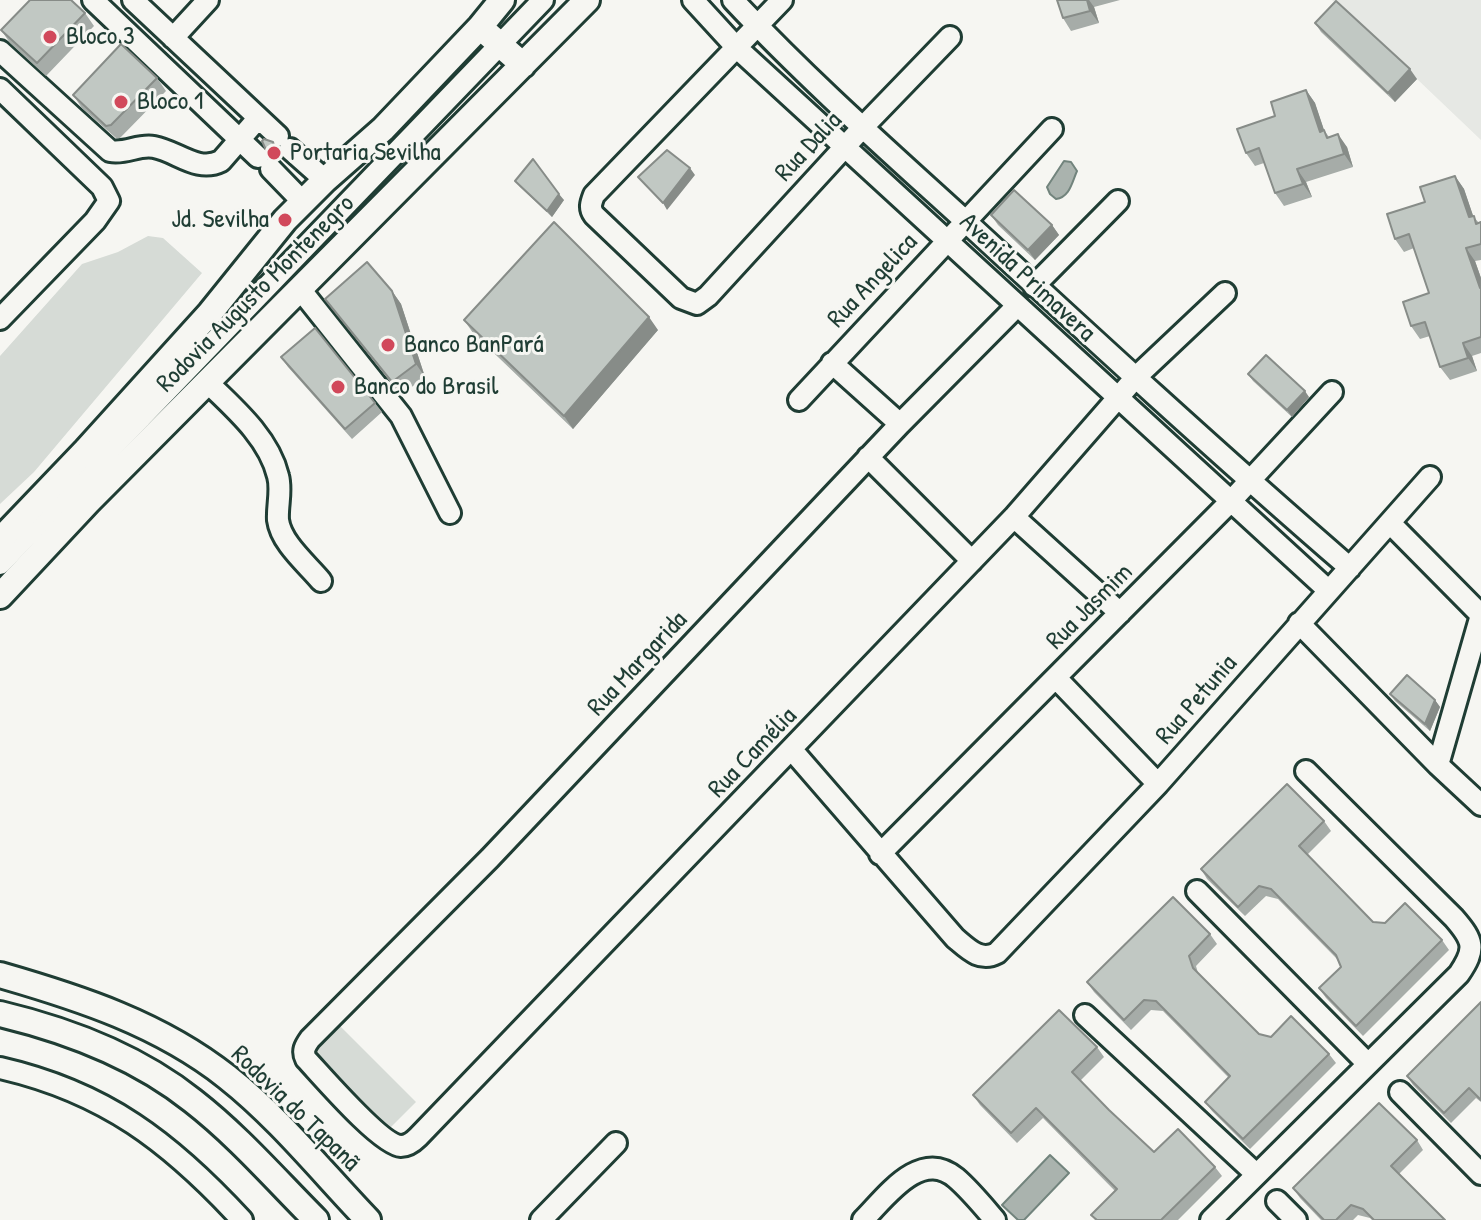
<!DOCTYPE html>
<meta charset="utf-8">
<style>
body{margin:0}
canvas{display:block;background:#f6f6f2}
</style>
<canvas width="1481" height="1220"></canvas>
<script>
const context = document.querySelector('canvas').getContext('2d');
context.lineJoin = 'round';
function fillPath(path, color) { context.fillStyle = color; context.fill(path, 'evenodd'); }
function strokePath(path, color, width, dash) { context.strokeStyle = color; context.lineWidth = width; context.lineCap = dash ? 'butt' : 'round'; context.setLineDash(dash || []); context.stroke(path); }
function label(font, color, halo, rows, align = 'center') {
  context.font = font + ' "Patrick Hand",sans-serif'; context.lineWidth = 6; context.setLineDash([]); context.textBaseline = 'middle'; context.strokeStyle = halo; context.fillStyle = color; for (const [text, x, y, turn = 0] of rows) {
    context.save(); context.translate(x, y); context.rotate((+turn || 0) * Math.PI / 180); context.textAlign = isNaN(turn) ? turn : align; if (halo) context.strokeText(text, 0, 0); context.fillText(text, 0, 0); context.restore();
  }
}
const built = new Path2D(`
 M1332,0H1481V140L1417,79Z`);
const green = new Path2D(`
 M148,236L163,238L202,273L34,472L0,504V356L82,264L118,252Z
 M333,1019L416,1102L389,1129L306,1047Z`);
const water = new Path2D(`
 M1064,161L1071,162L1077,171C1072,182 1070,197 1056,199L1050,194L1047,187Z
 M1050,1155L1069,1173L1024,1220H1018L1002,1205Z`);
const minor = new Path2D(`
 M93,0L258,157
 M133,0L278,136
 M693,0L737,48L1329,591
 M733,0C805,77 884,147 962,218C1090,336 1218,454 1350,568
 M782,0L594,195C591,203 589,208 594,215L681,298L697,304L708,296L863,127L950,37
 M173,38L208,0
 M0,51L110,151C127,154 138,144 154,147C177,151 197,173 221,161L254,123H263
 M0,89L102,187L109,201L95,221L0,319
 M290,149L325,180
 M271,169L303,202
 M1034,286L1118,201
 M300,289L401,416L450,513
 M1017,306L900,424L490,858L310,1039C305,1046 302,1051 306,1059C322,1076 381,1145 401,1146C408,1146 413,1142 418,1137L1014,517L1136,377L1225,293
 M832,363L900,424
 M207,382C234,408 269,438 278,476C282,490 277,506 278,520C281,543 307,564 321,581
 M799,400L1052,129
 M868,457L972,561
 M1014,517L1120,613
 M1390,523L1481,615
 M0,564L543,0
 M1299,623L1438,765L1481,805
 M1056,678L1158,784
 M792,750L955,938C968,949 980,962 997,953L1158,784L1430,477
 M1438,765L1481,615
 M880,854L1231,501L1332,392
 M1197,891L1368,1064
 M1085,1015L1256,1174
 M0,1068C105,1092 170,1142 242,1220
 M1400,1092L1481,1174
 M1277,1201L1296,1220
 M541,1220L616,1143
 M863,1220C886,1197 920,1148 956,1178C970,1190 983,1206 995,1220
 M1211,1220L1459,974C1476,949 1474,941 1454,918L1306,771`);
const major = new Path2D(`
 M480,27L523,65
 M0,540L86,450L210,313L285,220L325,180L383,129L480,27L502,0
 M0,596L88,502L587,0
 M0,975C80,998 160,1024 227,1077C279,1118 322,1172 368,1220
 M0,1014C67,1030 138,1057 193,1101C238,1136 276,1180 316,1220`);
const wall = new Path2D(`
 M1057,0H1120L1094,7L1099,23L1071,31L1063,18Z
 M85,13L94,26L46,76L10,43L1,30Z
 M1315,23L1417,79L1395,102L1321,32Z
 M157,78L166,91L120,138H116L82,108L73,95Z
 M1306,90L1315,103L1324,130L1329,137L1347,147L1353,167L1306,182L1312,197L1284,206L1275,193L1264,163L1255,166L1246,153L1275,116Z
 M277,149L281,158L271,156L266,150Z
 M1455,176L1464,189L1473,216L1479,223L1481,222V260L1475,261L1481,278V353L1472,356L1477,371L1450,380L1440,367L1430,336L1420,339L1411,326L1429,293L1414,248L1404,252L1395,239L1425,202Z
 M515,181L564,200L552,217L520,187Z
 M991,215L1052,225L1059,235L1035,260L998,225Z
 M392,291L401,304L425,377L401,395L325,299Z
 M464,320L658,330L573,429L473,333Z
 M281,357L375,403L382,412L352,439L288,367Z
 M1248,374L1309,397L1292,417L1253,381Z
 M1390,694L1435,700L1440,707L1430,731L1395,701Z
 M1324,821L1331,831L1307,855L1373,922L1442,940L1449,950L1363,1036L1326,998L1319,988L1341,967L1338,960L1278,899L1266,896L1245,916L1207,879L1201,869Z
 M1210,934L1217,944L1196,966L1198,973L1259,1034L1329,1054L1336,1063L1250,1149L1212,1111L1205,1102L1229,1078L1163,1011L1151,1010L1131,1030L1094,992L1087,982Z
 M1481,1002V1102L1476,1098L1451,1123L1413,1085L1407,1076Z
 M1097,1047L1104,1057L1080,1081L1109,1110L1154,1152L1215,1167L1222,1176L1178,1220H1095L1091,1215L1115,1191L1043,1118L1017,1143L980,1105L973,1095Z
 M1417,1140L1423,1150L1399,1174L1445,1220H1372L1370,1218L1358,1215L1353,1220H1321L1300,1198L1293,1188Z`);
const shadedWall = new Path2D(`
 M1087,0H1089L1094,7L1099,23L1090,11Z
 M1410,69L1417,79L1395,102L1388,93Z
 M1306,90L1315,103L1329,145L1320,132Z
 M1338,134L1347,147L1353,167L1344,154Z
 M690,168L695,175L667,210L663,203Z
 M1297,169L1306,182L1312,197L1303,184Z
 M1455,176L1464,189L1478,230L1469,217Z
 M559,194L564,200L552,217L547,211Z
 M1052,225L1059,235L1035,260L1028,250Z
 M1466,248L1475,261L1481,278V290Z
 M392,291L401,304L425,377L416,364Z
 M649,317L658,330L573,429L564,416Z
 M1463,343L1472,356L1477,371L1468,358Z
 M1305,391L1309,397L1292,417L1287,410Z
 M1435,700L1440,707L1430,731L1425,724Z`);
const building = new Path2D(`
 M30,0H71L85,13L37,63L1,30Z
 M1057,0H1087L1090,11L1063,18Z
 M1336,1L1410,69L1388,93L1315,23Z
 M121,44L157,78L111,125L106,126L73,95Z
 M1306,90L1320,132L1324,130L1327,138L1338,134L1344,154L1297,169L1303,184L1275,193L1259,148L1246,153L1237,129L1275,116L1271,102Z
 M264,139L273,142L276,152L266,150L262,141Z
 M667,150L690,168L663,203L638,177Z
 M533,159L559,194L547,211L515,181Z
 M1455,176L1469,217L1474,216L1476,224L1481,222V244L1466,248L1480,288H1481V337L1463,343L1468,358L1440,367L1425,322L1411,326L1403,302L1429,293L1409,234L1395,239L1387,214L1425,202L1420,187Z
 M1014,190L1052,225L1028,250L991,215Z
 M554,222L649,317L564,416L464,320Z
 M367,262L392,291L416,364L392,382L325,299Z
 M315,328L375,403L345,429L281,357Z
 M1266,355L1305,391L1287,410L1248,374Z
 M1407,675L1435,700L1425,724L1390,694Z
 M1287,784L1324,821L1299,846L1373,922L1385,923L1405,903L1442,940L1356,1026L1319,988L1341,967L1336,955L1271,889L1259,886L1238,907L1201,869Z
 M1173,897L1210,934L1189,956L1193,968L1259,1034L1271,1037L1291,1016L1329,1054L1243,1139L1205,1102L1230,1076L1156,1001L1144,1000L1124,1020L1087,982Z
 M1481,1002V1100L1469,1088L1444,1113L1407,1076Z
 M1059,1010L1097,1047L1072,1072L1109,1110L1154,1152L1178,1129L1215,1167L1161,1220H1097L1091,1215L1117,1189L1036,1108L1011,1133L973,1095Z
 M1379,1103L1417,1140L1391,1166L1445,1220H1374L1363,1209L1351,1205L1336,1220H1324L1293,1188Z`);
const markers = [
 [50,37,8,"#d1495b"],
 [121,102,8,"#d1495b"],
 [274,153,8,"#d1495b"],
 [285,220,8,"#d1495b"],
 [388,345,8,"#d1495b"],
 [338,387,8,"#d1495b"]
];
const poiNames = [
 ["Bloco 3",66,37],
 ["Bloco 1",137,102],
 ["Portaria Sevilha",290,153],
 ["Jd. Sevilha",269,220,"right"],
 ["Banco BanPará",404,345],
 ["Banco do Brasil",354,387]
];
const streetNames = [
 ["Rua Dalia",809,147,-47],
 ["Avenida Primavera",1027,278,43],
 ["Rua Angelica",873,281,-47],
 ["Rodovia Augusto Montenegro",256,294,-45],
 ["Rua Jasmim",1090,607,-45],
 ["Rua Margarida",638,664,-47],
 ["Rua Petunia",1197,700,-49],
 ["Rua Camélia",753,753,-46],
 ["Rodovia do Tapanã",295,1109,44]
];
fillPath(built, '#e6e8e4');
fillPath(green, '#d6dbd6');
fillPath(water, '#aab3ae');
strokePath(water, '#72847d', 2);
strokePath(minor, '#1f3d34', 26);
strokePath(major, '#1f3d34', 30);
strokePath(minor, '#f6f6f2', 20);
strokePath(major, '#f6f6f2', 24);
fillPath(wall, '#a6aca8');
fillPath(shadedWall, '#878c88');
fillPath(building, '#c1c8c3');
strokePath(building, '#878c88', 2);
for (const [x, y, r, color] of markers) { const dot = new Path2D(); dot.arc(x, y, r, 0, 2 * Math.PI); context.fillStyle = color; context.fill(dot); strokePath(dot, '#f6f6f2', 3); }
label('26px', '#1f3d34', '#f6f6f2', poiNames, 'left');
label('26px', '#1f3d34', '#f6f6f2', streetNames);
</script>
